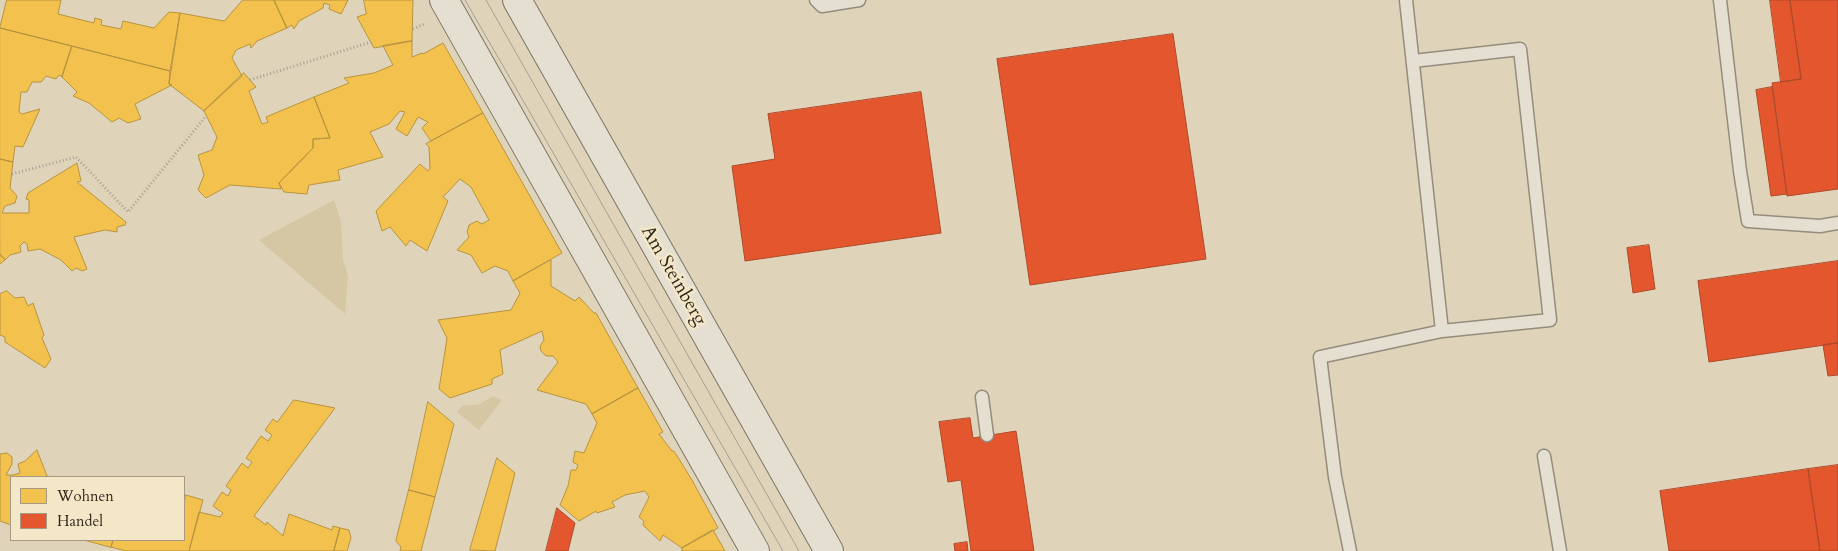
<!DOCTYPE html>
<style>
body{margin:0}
#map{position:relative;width:1838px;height:551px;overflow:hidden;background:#dfd4b9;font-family:Cardo,serif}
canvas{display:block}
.legend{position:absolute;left:10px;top:476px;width:175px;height:65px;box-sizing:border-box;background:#f4e7c8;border:1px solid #a69a84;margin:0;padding:6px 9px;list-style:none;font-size:15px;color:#30271d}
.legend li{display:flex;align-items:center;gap:10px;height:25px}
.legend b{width:25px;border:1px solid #a69a84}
</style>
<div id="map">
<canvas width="1838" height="551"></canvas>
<ul class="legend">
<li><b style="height:14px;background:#f2c14e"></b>Wohnen</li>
<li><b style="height:14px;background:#e4572e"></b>Handel</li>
</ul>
</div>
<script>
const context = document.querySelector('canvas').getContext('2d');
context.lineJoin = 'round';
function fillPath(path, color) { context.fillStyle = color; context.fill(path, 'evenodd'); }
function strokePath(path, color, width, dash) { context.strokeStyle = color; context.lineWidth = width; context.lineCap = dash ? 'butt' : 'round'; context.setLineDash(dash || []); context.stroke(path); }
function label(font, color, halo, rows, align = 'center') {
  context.font = font + ' Cardo,serif'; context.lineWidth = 5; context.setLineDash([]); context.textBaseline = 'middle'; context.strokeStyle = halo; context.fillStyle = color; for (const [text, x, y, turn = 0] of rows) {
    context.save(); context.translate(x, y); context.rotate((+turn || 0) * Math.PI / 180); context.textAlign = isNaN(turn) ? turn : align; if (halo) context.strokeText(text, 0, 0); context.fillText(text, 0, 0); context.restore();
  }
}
const green = new Path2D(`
 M334,200L341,221L343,260L348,276L345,314L259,240Z
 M493,396L502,400L479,430L457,412L462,406L480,404Z`);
const homes = new Path2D(`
 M7,0H61L58,14L94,23L95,18L102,20L101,25L121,29L123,21L154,28L169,12L180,13L170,71L0,28Z
 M243,0H274L287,28L257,41L251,48L250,44L236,50L232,58L242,76L204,111L169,84L180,13L224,21Z
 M274,0H348L341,14L329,9L330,5L324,3L323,8L299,21L294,29L292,25L287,28Z
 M364,0H413L412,41L374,48L357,17L366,14Z
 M0,28L72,46L62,77L59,75L56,79L46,76L41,82H32L27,92H21L19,112L22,114L40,109L23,147L15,146L13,162L0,159Z
 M412,41V57L422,53L423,54L443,43L483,113L431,141L422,128L428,122L418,117L407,136L396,129L405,112L400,111L389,124L370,132L383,157L338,170L340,180L309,185L307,194L284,192L279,183L313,148V139L330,138L314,97L349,83L344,78L374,73L393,65L383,46Z
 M72,46L170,71L169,84L172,85L135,104L141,119L128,123L119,118L112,122L89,103L73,96L77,92L62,77Z
 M244,73L256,87L249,91L262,124L268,122L266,117L314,97L330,138L313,139V148L279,183L281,189L230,185L206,198L198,190L204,175L198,155L212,150L217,137L204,111Z
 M483,113L562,253L513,281L508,271L495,266L482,273L471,255L457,250L469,237L467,232L469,225L477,221L482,224L489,220L471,187L460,179L443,197L448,201L427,251L410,240L406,246L390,227L382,231L376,211L420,164L428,171L430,168L429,147L426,144Z
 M0,159L13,162L10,188L17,196L15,203L5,206L2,213H29V200L26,199L28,193L77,163L81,181L77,182L126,222L125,225L117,227V232L105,230L74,237L87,269L82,271L76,268L72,271L61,260L40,249L28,251L27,244L24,242L20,246L21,252L10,255L5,260L0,254Z
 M0,254L5,260L0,264Z
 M551,260V286L575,301L579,297L594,313H596L638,388L592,414L586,404L537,390L558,362L553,356H546L541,351L540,346L544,340L542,331L500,350L503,374L492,379V384L450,398L439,389L447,338L438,320L511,310L520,293L513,281Z
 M7,291L15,298L24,297L28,306L33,303L44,335L42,338L51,359L45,368L5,342V337L0,335V294Z
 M638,388L663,432L659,434L672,451H674L692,480L718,528L682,548L663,535L660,541L643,525L644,521L639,517L649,497L645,491L625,495L612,502L615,507L597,513L596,511L579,521L560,505L568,486L571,470H576L578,465L573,462L575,451L584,453L597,423L592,414Z
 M294,400L335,408L254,516L266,525L267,522L283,536L289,514L332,530L333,526L340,528L334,551H189L199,512L220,517L223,513L213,506L222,492L228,496L231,490L226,486L242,463L248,468L252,462L246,458L261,436L268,441L272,435L265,430L273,419L277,422Z
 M428,402L454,424L435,497L409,490Z
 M37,450L47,476L52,477H11V525L0,521V454L7,453L12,457V464L6,475H13L20,473L18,464L25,461Z
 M497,458L515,473L495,551L470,550Z
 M409,490L435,497L421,551H400L401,547L396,541Z
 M186,495L203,500L189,551H126L111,547L113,540H184V503Z
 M340,528L349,530L351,538L347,551H334Z
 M713,530L725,551H682V548Z
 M84,540H113L111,547Z`);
const shops = new Path2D(`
 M1770,0H1790L1801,79L1781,82Z
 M1790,0H1838V189L1787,196L1772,83L1801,79Z
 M1173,34L1206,259L1030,285L997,59Z
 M1772,87L1787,194L1771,196L1756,90Z
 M921,92L941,233L745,261L732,166L775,159L768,114Z
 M1649,245L1655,289L1633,293L1627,248Z
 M1838,261V343L1709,362L1698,281Z
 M1838,343V375L1828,376L1823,345Z
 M970,418L973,438L1016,431L1034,551H971L961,480L948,482L939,422Z
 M1838,465V551H1820L1808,469Z
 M1808,469L1820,551H1669L1660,491Z
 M557,508L575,523L568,551H546Z
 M967,542L968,551H955L954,544Z`);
const path = new Path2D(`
 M413,29L424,24
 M250,80L371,42
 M12,174L76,157L128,212L206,116`);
const lane = new Path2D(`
 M816,0L822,6L859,0
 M1406,0L1442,331L1550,320L1520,49L1413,61
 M1720,0L1740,171L1748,221L1820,226L1838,223
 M982,397L987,435
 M1544,456L1560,551
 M1350,551L1335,477L1320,357L1442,331`);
const secondary = new Path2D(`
 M444,0L755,551
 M517,0L829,551`);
const tram = new Path2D(`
 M465,0L783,551
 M486,0L799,551`);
const streetNames = [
 ["Am Steinberg",673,276,60]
];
fillPath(green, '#d6c7a4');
fillPath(homes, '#f2c14e');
strokePath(homes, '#b8933f', 1);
fillPath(shops, '#e4572e');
strokePath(shops, '#ae4929', 1);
strokePath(lane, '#948c7c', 15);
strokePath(secondary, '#7b7566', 30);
strokePath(path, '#a5a095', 3, [1, 2.5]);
strokePath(lane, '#e5dfd2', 12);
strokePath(secondary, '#e5dfd2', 28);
strokePath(tram, '#a5a095', 1);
label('19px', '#30271d', '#f4e7c8', streetNames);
</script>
